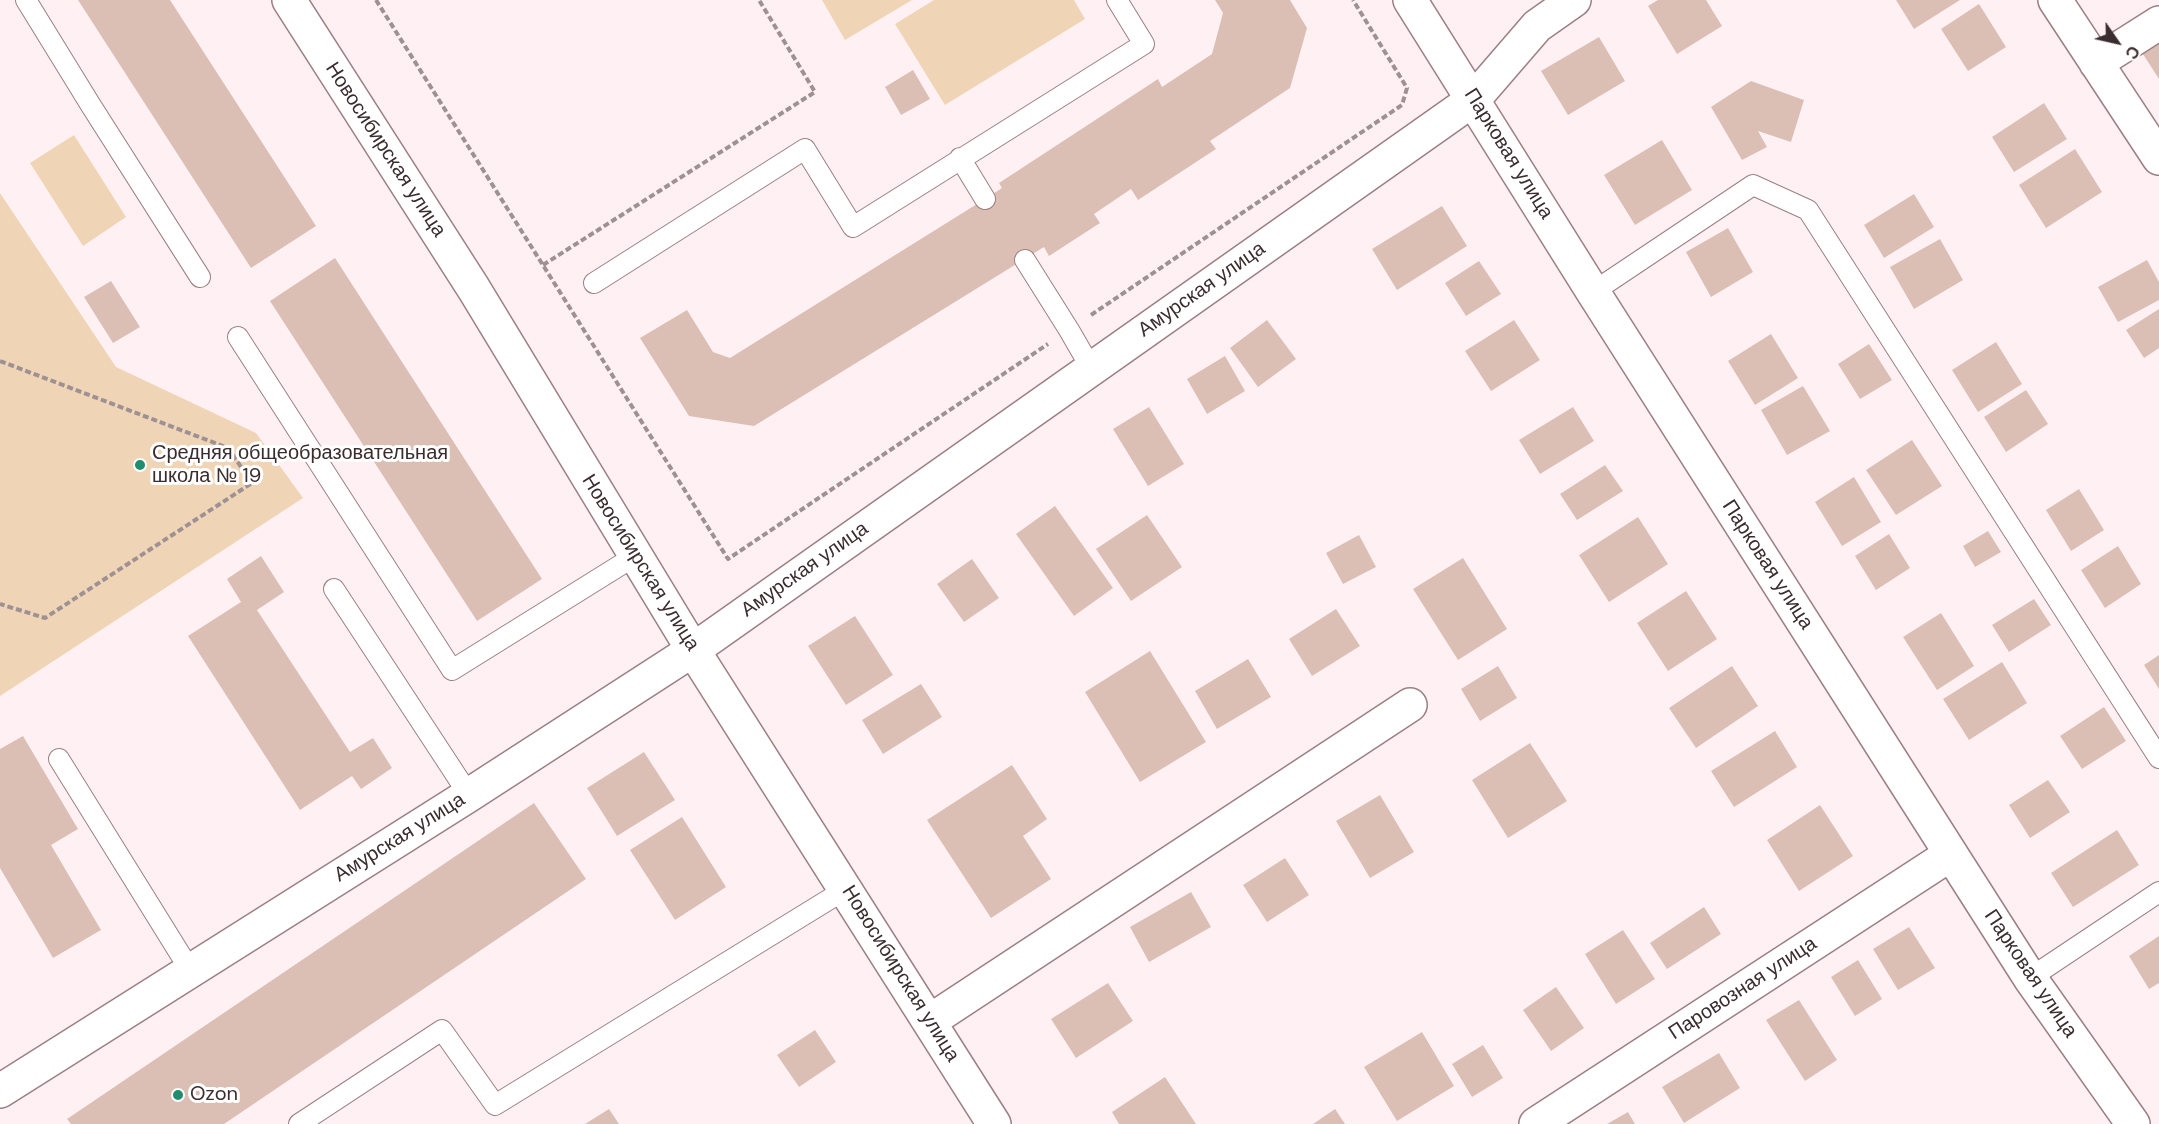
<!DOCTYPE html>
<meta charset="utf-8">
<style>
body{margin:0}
#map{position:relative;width:2159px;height:1124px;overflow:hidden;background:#fff1f3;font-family:"DM Sans",sans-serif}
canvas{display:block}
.north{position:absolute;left:2087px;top:12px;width:60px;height:60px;-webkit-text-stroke:4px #fff;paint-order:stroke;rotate:124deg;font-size:16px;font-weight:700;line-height:24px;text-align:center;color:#3a2d2f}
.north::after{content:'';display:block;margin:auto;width:21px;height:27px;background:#3a2d2f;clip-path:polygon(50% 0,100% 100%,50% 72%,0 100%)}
</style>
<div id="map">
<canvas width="2159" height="1124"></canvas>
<div class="north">С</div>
</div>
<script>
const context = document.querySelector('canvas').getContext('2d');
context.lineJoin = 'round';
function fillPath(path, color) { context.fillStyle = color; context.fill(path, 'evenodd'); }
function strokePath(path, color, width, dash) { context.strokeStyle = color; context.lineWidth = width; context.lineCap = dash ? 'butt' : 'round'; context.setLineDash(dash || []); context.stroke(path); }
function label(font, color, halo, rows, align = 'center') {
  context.font = font + ' "DM Sans",sans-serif'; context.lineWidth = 6; context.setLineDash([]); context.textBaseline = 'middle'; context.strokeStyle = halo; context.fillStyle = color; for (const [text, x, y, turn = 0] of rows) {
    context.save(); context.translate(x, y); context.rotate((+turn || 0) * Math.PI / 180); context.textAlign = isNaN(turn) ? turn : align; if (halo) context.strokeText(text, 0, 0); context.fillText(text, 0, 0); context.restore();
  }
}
const green = new Path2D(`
 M822,0H912L845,40Z
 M934,0H1074L1085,19L945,105L895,24Z
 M74,135L126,217L83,246L30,163Z
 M0,193L116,367L256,433L303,498L0,696Z`);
const building = new Path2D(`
 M78,0H170L316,226L251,268Z
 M1215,0H1290L1307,28L1290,88L1210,141L1216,149L1138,200L1131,189L1094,214L1100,223L1049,256L1044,247L754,426L689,416L640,338L687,310L713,352L730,358L985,199L1002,188L999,183L1158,79L1162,87L1212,54L1223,13Z
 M1658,0H1706L1722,26L1677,54L1648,6Z
 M1896,0H1960L1914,29Z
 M1979,4L2006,47L1968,71L1941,29Z
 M1599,37L1625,81L1568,115L1541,71Z
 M2159,39V79L2141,51Z
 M913,70L930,99L901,115L885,87Z
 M1751,81L1804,100L1791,142L1758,131L1767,147L1742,160L1711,107Z
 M2044,103L2067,139L2014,172L1992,137Z
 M1662,140L1692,190L1635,225L1604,175Z
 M2075,149L2102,192L2046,228L2019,185Z
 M1914,194L1934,227L1884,258L1864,225Z
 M1442,206L1467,246L1397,290L1372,249Z
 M1728,228L1753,272L1711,297L1686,252Z
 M1940,239L1963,280L1914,309L1890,267Z
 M335,258L542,579L477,621L270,301Z
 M2147,260L2159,282V300L2118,322L2098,287Z
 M1479,261L1501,294L1466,316L1445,283Z
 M111,281L140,327L113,343L84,297Z
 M2159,309V348L2144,358L2126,330Z
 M1267,320L1296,359L1258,387L1230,348Z
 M1514,320L1540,360L1491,391L1465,351Z
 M1771,334L1798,378L1755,405L1728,361Z
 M1996,342L2022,384L1978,412L1952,370Z
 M1869,344L1892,380L1860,399L1838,364Z
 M1225,356L1245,391L1207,414L1187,379Z
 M1803,386L1830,431L1787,455L1761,410Z
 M2026,390L2048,424L2006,452L1984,417Z
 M1149,407L1184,464L1148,486L1113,429Z
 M1573,407L1594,441L1540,474L1519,440Z
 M1912,440L1942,486L1896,515L1866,470Z
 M1605,465L1623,491L1577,520L1560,494Z
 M1854,477L1881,522L1842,546L1815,502Z
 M2079,489L2104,530L2071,551L2046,510Z
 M1055,506L1113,588L1074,616L1016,534Z
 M1147,515L1182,567L1131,601L1096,549Z
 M1638,517L1668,564L1609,602L1579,555Z
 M1988,531L2001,552L1975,567L1963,546Z
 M1889,534L1910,568L1876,590L1855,556Z
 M1359,535L1376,567L1343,584L1326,553Z
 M2118,546L2141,584L2105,608L2081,570Z
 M261,556L284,592L257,610L350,752L373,738L392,768L361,789L352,776L300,810L188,636L241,602L227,579Z
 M1463,558L1507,629L1458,660L1413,589Z
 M972,559L999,598L964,622L937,584Z
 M1686,591L1717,639L1668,671L1637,623Z
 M2034,599L2051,625L2009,652L1992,625Z
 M1336,609L1360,646L1312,676L1289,639Z
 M1941,613L1974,666L1937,690L1903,637Z
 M855,616L893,675L846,705L808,646Z
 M1150,651L1206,742L1140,782L1085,692Z
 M2159,655V689L2144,665Z
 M1248,659L1271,697L1217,729L1195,691Z
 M2002,662L2027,703L1969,740L1943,699Z
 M1498,666L1517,698L1480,721L1461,689Z
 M1732,666L1758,706L1696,748L1669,708Z
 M921,684L942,717L883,754L862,720Z
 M2104,707L2126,741L2082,769L2060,736Z
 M1775,731L1797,767L1734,807L1711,771Z
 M23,736L78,829L51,845L101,930L53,958L0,868V749Z
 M1530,743L1567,801L1508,838L1472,780Z
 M644,752L675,800L617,836L587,788Z
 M1012,765L1047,819L1023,836L1051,879L991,918L927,820Z
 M2048,780L2070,812L2030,838L2009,805Z
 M1380,795L1414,852L1370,878L1336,821Z
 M534,803L586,879L224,1124H71L67,1119Z
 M1820,805L1853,856L1799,891L1767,840Z
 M682,817L726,887L675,920L630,850Z
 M2117,830L2139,865L2073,907L2051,873Z
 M1285,858L1309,895L1267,922L1243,885Z
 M1191,892L1211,927L1149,962L1130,927Z
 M1704,907L1721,934L1667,969L1650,943Z
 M1909,927L1935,968L1898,990L1873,949Z
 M1623,930L1655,979L1616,1004L1585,954Z
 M2159,936V983L2149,989L2129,956Z
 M1858,960L1882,999L1855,1016L1831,977Z
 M1108,983L1133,1021L1076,1058L1051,1019Z
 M1556,987L1584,1028L1551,1051L1523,1010Z
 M1799,1000L1837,1060L1805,1081L1766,1020Z
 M815,1030L836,1062L799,1087L777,1055Z
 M1422,1032L1454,1086L1397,1121L1364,1067Z
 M1483,1045L1503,1078L1472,1097L1452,1064Z
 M1719,1053L1740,1088L1684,1123L1662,1087Z
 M1165,1077L1196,1124H1119L1112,1112Z
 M609,1109L619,1124H585Z
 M1335,1109L1345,1124H1313Z
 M1628,1112L1635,1124H1607Z`);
const path = new Path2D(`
 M376,0L728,559L1048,344
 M543,265L815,92L759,0
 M1091,315L1402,105L1407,88L1353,0
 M0,361L228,448L252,483L45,618L0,604`);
const service = new Path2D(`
 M26,0L90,104L200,277
 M960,158L985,199
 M1025,260L1069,330L1091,368
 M594,283L805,149L853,227L1144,44L1117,0
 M1593,292L1753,185L1808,210L2159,758
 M238,337L452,670L635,556
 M334,589L469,795
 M59,759L190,970
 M2030,978L2159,892
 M299,1124L442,1030L495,1105L846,889`);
const minor = new Path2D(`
 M289,0L474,289L693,650L994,1124
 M1410,0L1593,292L2030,978L2133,1124
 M2055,0L2159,158
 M2096,63L2159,23
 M930,1021L1410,705
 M0,1091L469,795L693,650L1474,99L1537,26L1574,0
 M1536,1124L1951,854`);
const markers = [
 [140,465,6,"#228d6c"],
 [178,1095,6,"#228d6c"]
];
const streetNames = [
 ["Новосибирская улица",385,150,57],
 ["Парковая улица",1508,154,58],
 ["Амурская улица",1202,290,-35],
 ["Новосибирская улица",640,563,58],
 ["Парковая улица",1767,565,57],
 ["Амурская улица",805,570,-35],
 ["Амурская улица",400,838,-32],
 ["Новосибирская улица",900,974,58],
 ["Парковая улица",2030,974,56],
 ["Паровозная улица",1743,989,-33]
];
const poiNames = [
 ["Средняя общеобразовательная",152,454],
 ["школа № 19",152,477],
 ["Ozon",190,1095]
];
fillPath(green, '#efd5b6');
fillPath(building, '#dcbfb4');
strokePath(service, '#9c7f83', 22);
strokePath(minor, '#9c7f83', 36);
strokePath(path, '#9f9193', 4, [6, 3]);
strokePath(service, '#fff', 20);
strokePath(minor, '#fff', 33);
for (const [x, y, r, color] of markers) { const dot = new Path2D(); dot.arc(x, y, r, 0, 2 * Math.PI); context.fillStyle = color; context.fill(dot); strokePath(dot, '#fff', 2); }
label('20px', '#3a2d2f', '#fff', streetNames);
label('20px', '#3a2d2f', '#fff', poiNames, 'left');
</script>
